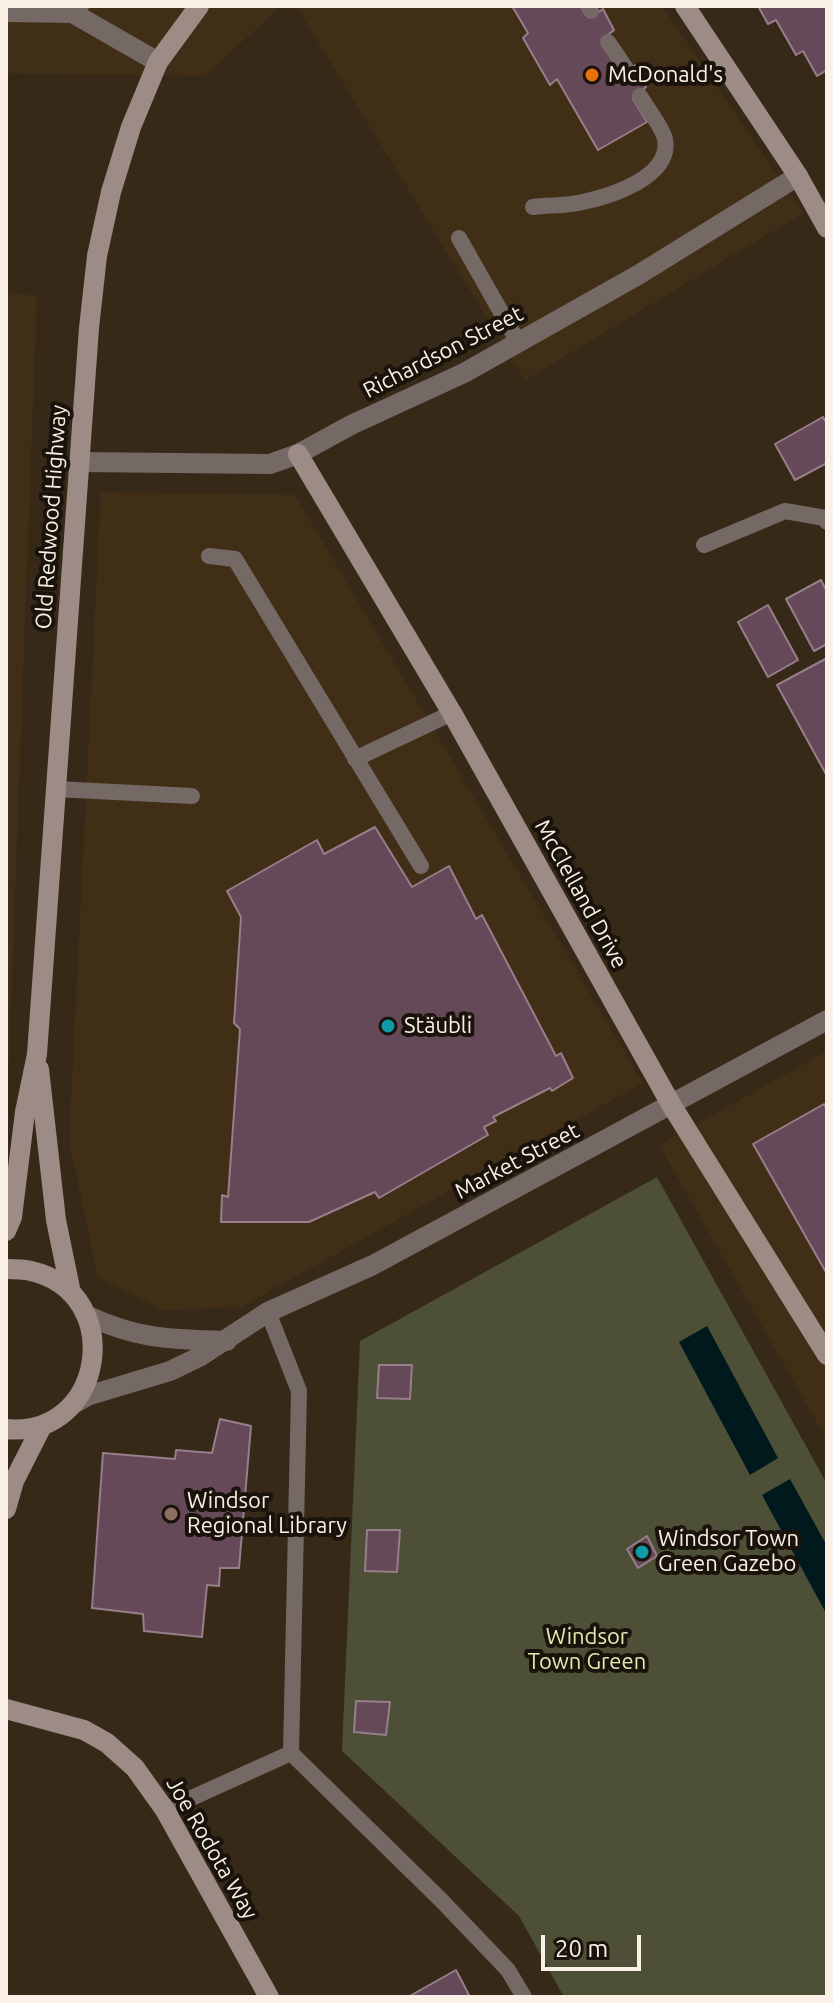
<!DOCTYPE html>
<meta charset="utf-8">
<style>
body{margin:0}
#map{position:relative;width:833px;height:2003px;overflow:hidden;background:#372918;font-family:Ubuntu,sans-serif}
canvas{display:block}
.frame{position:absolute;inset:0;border:8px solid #faf0e5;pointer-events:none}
.scale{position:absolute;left:541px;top:1935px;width:100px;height:36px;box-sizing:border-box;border:4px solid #faf0e5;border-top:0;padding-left:10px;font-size:24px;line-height:28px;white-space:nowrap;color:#faf0e5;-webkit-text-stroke:6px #1a130c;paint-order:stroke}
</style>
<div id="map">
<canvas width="833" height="2003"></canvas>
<div class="frame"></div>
<div class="scale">20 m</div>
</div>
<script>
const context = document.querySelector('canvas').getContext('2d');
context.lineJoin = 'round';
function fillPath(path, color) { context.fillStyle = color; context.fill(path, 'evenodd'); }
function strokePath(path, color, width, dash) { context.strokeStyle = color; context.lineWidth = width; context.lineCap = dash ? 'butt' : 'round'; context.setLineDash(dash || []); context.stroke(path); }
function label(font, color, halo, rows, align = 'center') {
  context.font = font + ' Ubuntu,sans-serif'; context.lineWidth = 8; context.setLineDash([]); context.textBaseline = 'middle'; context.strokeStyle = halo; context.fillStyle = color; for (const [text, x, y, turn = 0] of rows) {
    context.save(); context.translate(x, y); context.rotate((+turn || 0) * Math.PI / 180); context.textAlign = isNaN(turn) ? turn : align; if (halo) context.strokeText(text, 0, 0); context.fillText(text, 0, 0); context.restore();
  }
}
const built = new Path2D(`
 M6,6H281L205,76L6,73Z
 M296,6H662L803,213L525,380Z
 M6,292L37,296L6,1140Z
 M101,492L295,495L643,1083L241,1307L164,1310L98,1277L69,1141Z
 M827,1051V1440L659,1145Z`);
const green = new Path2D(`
 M657,1177L827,1484V1997H564L519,1916L342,1751L360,1341Z`);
const water = new Path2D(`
 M707,1326L778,1458L750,1475L679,1342Z
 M790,1479L827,1546V1615L762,1495Z`);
const building = new Path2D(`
 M512,6H584L597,13L603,9L614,30L608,35L630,68L636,65L646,87L633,99L647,122L598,150L557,79L550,85L523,38L528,33Z
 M758,6H827V70L817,76L803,51L796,55L776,20L768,24Z
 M823,417L827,424V463L795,480L775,444Z
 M821,580L827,592V644L814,651L786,599Z
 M768,605L798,660L768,677L738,622Z
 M827,658V776L777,685Z
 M375,827L412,887L449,866L476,919L482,915L556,1056L561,1053L573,1078L552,1091L550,1088L493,1117L496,1121L484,1127L488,1135L379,1198L375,1192L309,1222H221L222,1195L228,1197L240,1029L234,1023L241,917L227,891L317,840L324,854Z
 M824,1104L827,1110V1274L753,1144Z
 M379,1365H412L410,1399L377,1398Z
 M220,1419L251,1426L239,1568H220L219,1586L207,1585L202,1637L144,1631L143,1614L92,1608L103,1453L175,1459L176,1450L212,1453Z
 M367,1530H400L397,1572L365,1571Z
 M647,1536L657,1556L638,1568L627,1549Z
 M356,1701L390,1702L386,1735L354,1732Z
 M456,1970L470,1997H408Z`);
const lane = new Path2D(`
 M588,6L591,11
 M6,14L76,15
 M608,42L625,67
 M533,207C549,205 567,206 583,202C611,196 672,177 665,139C663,128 646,107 640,96
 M459,238L518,342
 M704,545L785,511L825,518L827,522
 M209,556L235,559L421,866
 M355,759L452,713
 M56,789L192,796
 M291,1753L441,1900L508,1970L524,1997
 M165,1810L291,1753L299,1391L268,1312`);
const street = new Path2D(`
 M79,6L76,15L158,62
 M79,462L270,464L298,454L351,425L464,373L638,275L798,176
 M86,1315C140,1340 170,1339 227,1341
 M75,1403L87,1396L170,1371L199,1357L268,1312L373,1265L827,1020`);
const secondary = new Path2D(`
 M685,6L798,176L827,228
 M298,454L452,713L672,1106L827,1355
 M39,1069L56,1220L71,1293
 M6,1231L12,1217L25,1112L37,1054L89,328L97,256L111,192L131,127L158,62L199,6
 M6,1269C14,1269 23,1269 31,1271C127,1293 105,1439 6,1429
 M6,1509L14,1481L42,1426
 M6,1709L84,1730L107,1743L135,1768L165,1810L269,1997`);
const markers = [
 [592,75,8,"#e8710a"],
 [388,1026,8,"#0f9aa8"],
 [171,1514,8,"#8d6e63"],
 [642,1552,8,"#0f9aa8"]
];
const poiNames = [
 ["McDonald's",608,75],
 ["Stäubli",404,1026],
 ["Windsor",187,1501],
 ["Regional Library",187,1526],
 ["Windsor Town",658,1539],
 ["Green Gazebo",658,1564]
];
const streetNames = [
 ["Richardson Street",443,352,-27],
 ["Old Redwood Highway",51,517,-86],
 ["McClelland Drive",581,894,61],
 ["Market Street",517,1161,-28],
 ["Joe Rodota Way",212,1848,60]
];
const parkNames = [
 ["Windsor",587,1637],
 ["Town Green",587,1662]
];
fillPath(built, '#402e16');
fillPath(green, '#4d4f36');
fillPath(water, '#00191c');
fillPath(building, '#654958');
strokePath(building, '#967e8b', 2);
strokePath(lane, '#756965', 16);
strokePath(street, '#756965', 20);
strokePath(secondary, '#9d8b85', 20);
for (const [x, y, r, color] of markers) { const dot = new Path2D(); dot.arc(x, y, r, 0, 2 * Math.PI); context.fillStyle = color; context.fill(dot); strokePath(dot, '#1a130c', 3); }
label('22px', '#faf0e5', '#1a130c', poiNames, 'left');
label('22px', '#faf0e5', '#1a130c', streetNames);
label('22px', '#e4eab1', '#1a130c', parkNames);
</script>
